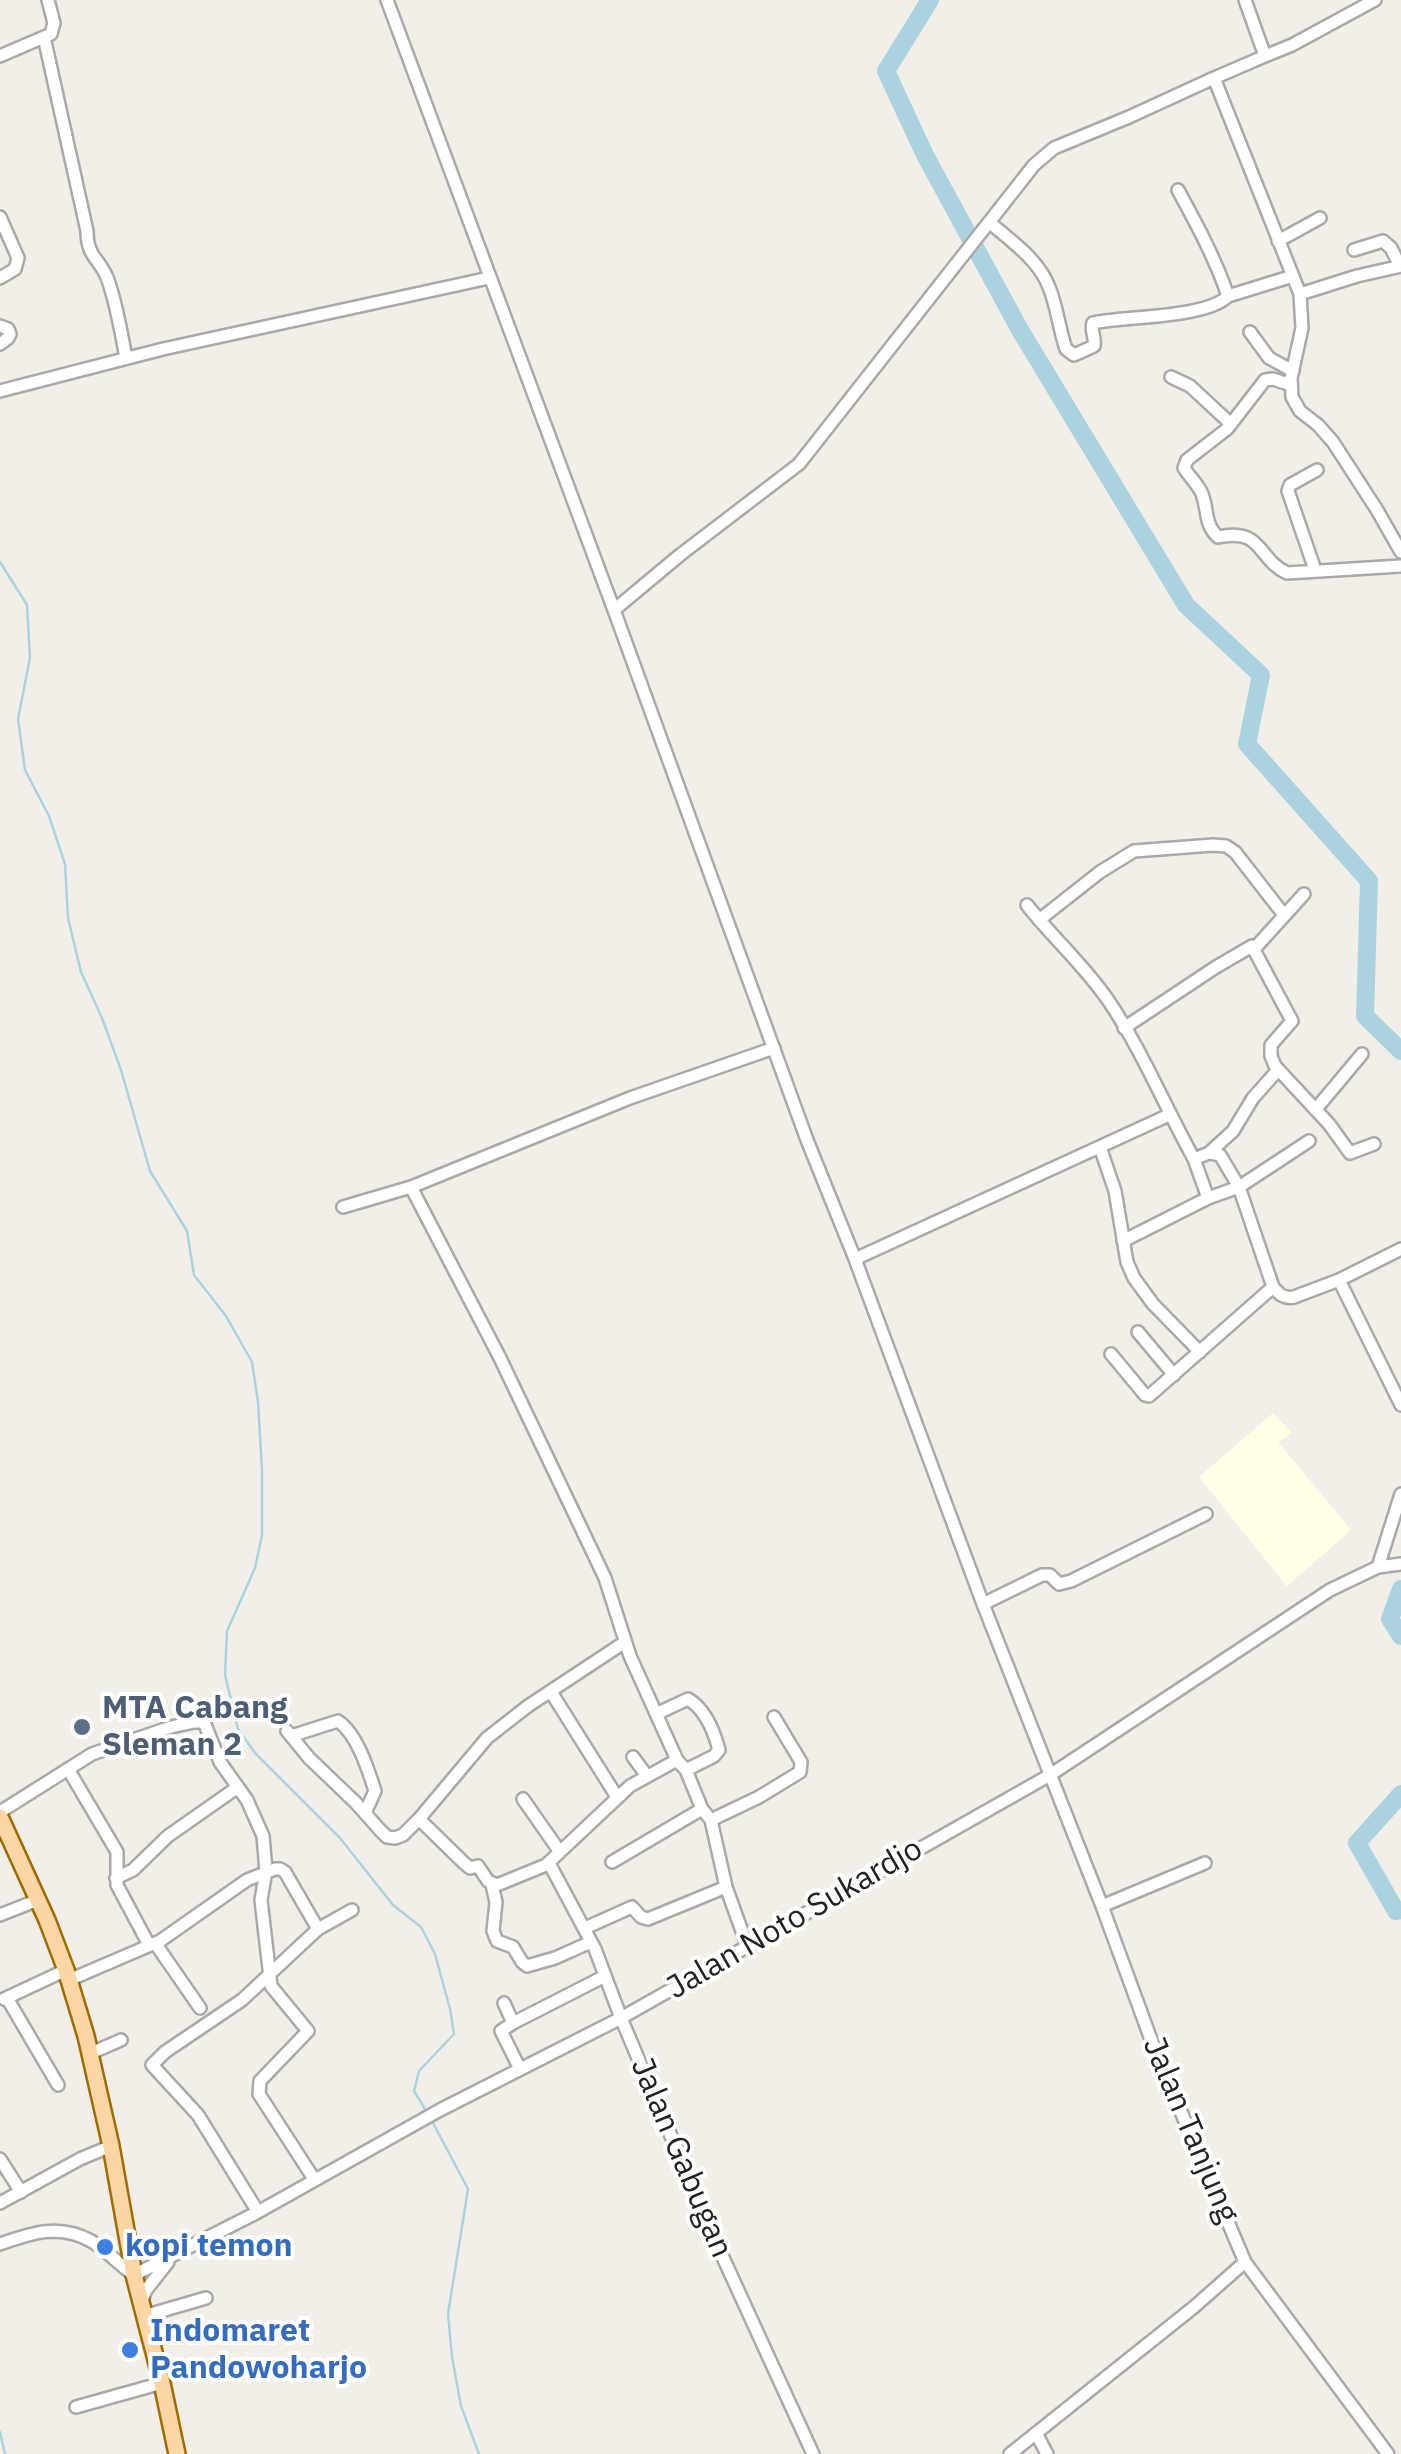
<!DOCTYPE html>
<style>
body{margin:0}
canvas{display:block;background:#f2efe9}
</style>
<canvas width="1401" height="2454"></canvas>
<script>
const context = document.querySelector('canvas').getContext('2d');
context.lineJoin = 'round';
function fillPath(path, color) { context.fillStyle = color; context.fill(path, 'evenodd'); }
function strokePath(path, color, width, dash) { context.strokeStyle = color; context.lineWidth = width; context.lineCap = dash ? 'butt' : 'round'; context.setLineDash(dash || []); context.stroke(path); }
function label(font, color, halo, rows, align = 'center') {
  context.font = font + ' "IBM Plex Sans",sans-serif'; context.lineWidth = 8; context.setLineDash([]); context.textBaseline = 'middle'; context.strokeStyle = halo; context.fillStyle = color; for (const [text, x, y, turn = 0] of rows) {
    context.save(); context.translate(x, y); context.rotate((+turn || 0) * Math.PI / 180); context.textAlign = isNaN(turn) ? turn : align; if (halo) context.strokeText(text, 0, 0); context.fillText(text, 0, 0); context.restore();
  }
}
const education = new Path2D(`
 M1273,1413L1292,1433L1278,1442L1351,1530L1287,1586L1199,1477Z`);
const stream = new Path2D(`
 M0,562L27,605L30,658L18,719L25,770L49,816L65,864L68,918L81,972L102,1018L121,1070L150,1171L187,1231L194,1275L226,1316L252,1362L258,1402L262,1470V1535L255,1568L227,1631L225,1675L238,1729L255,1753L340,1838L393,1905L421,1927L435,1954L450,2009L454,2034L419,2071L414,2091L428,2114
 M432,2121L468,2189L448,2314L452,2357L461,2406L479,2454
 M0,2432L5,2454`);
const river = new Path2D(`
 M930,0L886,71L925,155L1020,330L1186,605L1261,675L1247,744L1369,881L1365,1016L1401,1051
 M1401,1589L1390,1619L1401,1636
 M1401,1794L1357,1843L1396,1911L1401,1910`);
const minor = new Path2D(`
 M387,0L614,610L807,1140L855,1259L983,1604L1102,1906L1156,2053L1245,2262L1388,2454
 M1245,0L1265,56L1214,78L1300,294L1302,328L1291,378L1292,397L1300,411L1318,425L1333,442L1377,510L1401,552
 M44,37L87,231C87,258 100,258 108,280C117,306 121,332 126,358
 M0,56L51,34L54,23L48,0
 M1265,56L1292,45L1375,0
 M1178,190C1197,225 1215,258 1228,296
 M0,217L18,258L15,269L0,278
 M989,222C1010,240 1039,260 1049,287C1057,306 1059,329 1066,349L1074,355L1094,346C1096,338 1090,330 1093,323C1126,316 1207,318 1228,296L1293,276
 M1278,241L1320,218
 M1354,250L1383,241L1391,248L1400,266
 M1300,294L1357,276L1401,266
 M0,326L8,329L10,334L8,338L0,344
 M1250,332L1269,358L1293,371
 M1171,377L1190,386L1231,424
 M1291,385L1273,379L1265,380L1227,429L1187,460L1184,468C1190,478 1201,487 1203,497C1208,513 1205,525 1218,537C1263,527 1257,559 1287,573L1401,566
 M0,391L163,349L489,278
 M1315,570L1288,491L1290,485L1317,470
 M614,610L680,555L799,464L1034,165L1054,148L1129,117L1214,78
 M1027,905C1053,938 1084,965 1108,1000C1142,1050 1165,1107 1194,1159L1209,1153L1220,1155L1239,1187L1208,1198L1123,1241
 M1039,920L1100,872L1134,851L1213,845L1226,846L1235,852L1284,915
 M1255,948L1304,894
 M1124,1028L1216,967L1252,946L1292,1021L1271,1045V1056L1275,1066L1329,1124L1350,1153L1374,1144
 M1316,1109L1362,1054
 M1309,1141L1239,1187L1273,1287C1279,1294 1284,1299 1294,1297L1339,1280L1401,1249
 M1100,1147L1115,1191L1127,1262L1134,1278L1153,1304L1200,1352
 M1209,1153L1233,1131L1253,1098L1278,1070
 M1194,1159L1208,1198
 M411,1187L500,1358L605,1578L630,1656L677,1760L686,1770L702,1809L711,1820L726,1887L747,1945
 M343,1207L411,1187L630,1098L774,1048
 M855,1259L1169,1115
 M1339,1280L1401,1405
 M1138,1332L1174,1375
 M1111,1354L1145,1395L1149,1396L1273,1287
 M1378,1567L1401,1494
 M983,1604L1042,1575H1050L1059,1584L1071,1581L1206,1514
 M551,1692L617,1797
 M656,1714L688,1699C705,1709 714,1731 719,1750L714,1756L686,1770
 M287,1731L309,1758L355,1802L380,1830L387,1837L395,1838L403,1835L419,1819L487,1738L528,1706L625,1642
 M291,1736L338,1721C357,1734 368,1769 375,1791L365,1813
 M633,1757L647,1776
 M68,1769L117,1852V1885L149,1945
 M523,1799L560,1852
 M0,1812L92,1754L171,1727L194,1722H204L220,1762L247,1800L263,1836L266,1871L261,1900L271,1986L308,2031L260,2081L259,2094L314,2179
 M419,1819L463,1862L470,1868L478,1866L488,1881L497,1885L546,1865L630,1786L677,1760
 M711,1820L759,1797L800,1772L801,1762L774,1717
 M612,1862L702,1809
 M549,1863L595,1949L621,2018L715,2240L813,2454
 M116,1878L133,1870L168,1836L238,1787
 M492,1885L496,1902L493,1931L497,1941L513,1947L522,1962L527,1966L555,1958L591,1942
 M1102,1906L1205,1863
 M0,1915L38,1900
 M585,1928L632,1907L641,1917L648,1919L726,1887
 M155,1943L200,2008
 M69,1980L160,1941L247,1880L275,1869H280L285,1872L318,1929
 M7,1998L58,2085
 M4,1999L66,1970
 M504,2003L513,2023L605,1976
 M513,2023L501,2031L520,2069
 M91,2053L121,2040
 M0,2159L21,2192
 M0,2203L80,2159L111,2146
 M258,2212L198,2115L152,2065L165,2052L242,2000L318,1929L352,1910
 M0,2244C31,2233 60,2223 91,2241C107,2250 119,2265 134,2275L258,2212L440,2110L621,2018L1050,1775L1330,1590L1378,1567L1401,1564
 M141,2303L146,2290L168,2262
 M144,2316L206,2298
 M76,2407L162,2383
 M1036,2433L1047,2454
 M1010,2454L1194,2307L1245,2262`);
const major = new Path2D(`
 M0,1817L47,1920L66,1970L86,2036L111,2146L134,2275L162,2383L177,2454`);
const markers = [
 [82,1727,10,"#5c6f8a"],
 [105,2247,10,"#3f7fe0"],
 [130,2350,10,"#3f7fe0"]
];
const serviceNames = [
 ["MTA Cabang",102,1709],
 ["Sleman 2",102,1746]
];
const streetNames = [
 ["Jalan Noto Sukardjo",795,1919,-30],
 ["Jalan Tanjung",1190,2130,67],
 ["Jalan Gabugan",681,2158,67]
];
const shopNames = [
 ["kopi temon",125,2247],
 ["Indomaret",150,2332],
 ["Pandowoharjo",150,2369]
];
fillPath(education, '#ffffe5');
strokePath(stream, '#aad3df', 2.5);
strokePath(river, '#aad3df', 18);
strokePath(minor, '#a9a9a9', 16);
strokePath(major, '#a06b00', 20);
strokePath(minor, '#fff', 11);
strokePath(major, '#fcd6a4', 15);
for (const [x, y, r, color] of markers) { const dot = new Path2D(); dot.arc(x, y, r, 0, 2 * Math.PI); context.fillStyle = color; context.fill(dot); strokePath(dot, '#fff', 4); }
label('bold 32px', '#4e5e75', '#fff', serviceNames, 'left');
label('32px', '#222', '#fff', streetNames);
label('bold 32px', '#366cbe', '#fff', shopNames, 'left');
</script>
